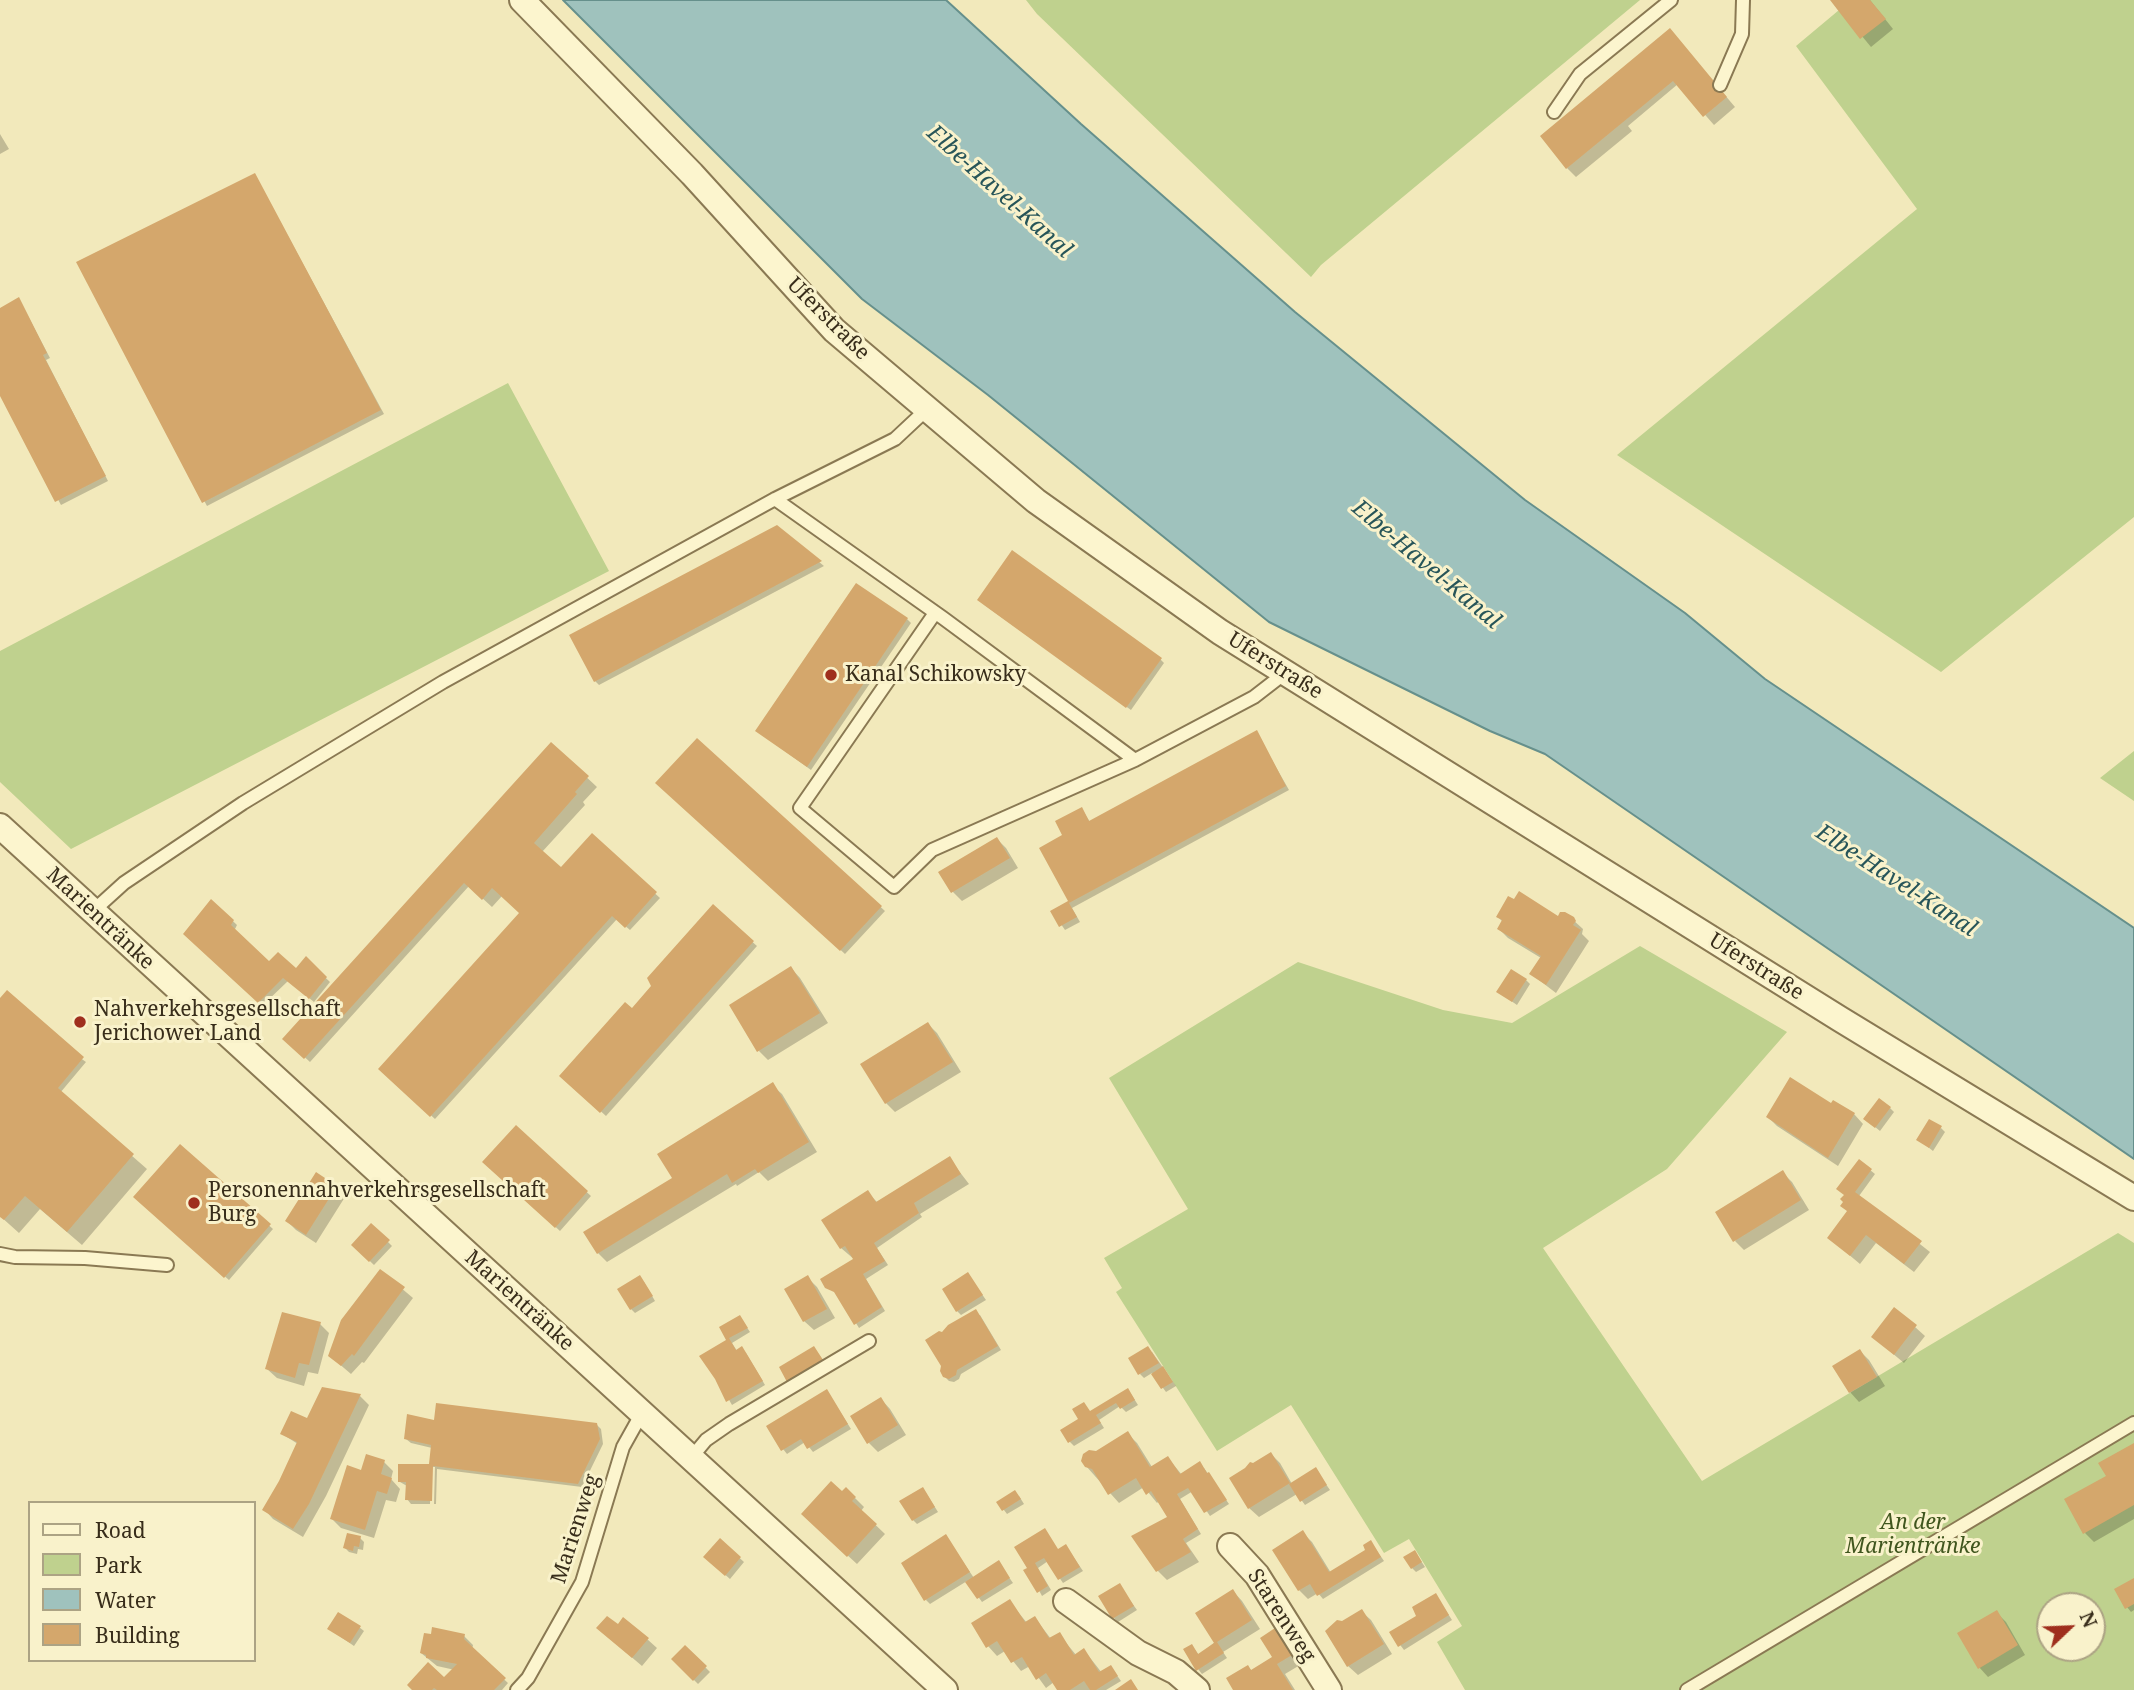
<!DOCTYPE html>
<meta charset="utf-8">
<style>
body{margin:0}
#map{position:relative;width:2134px;height:1690px;overflow:hidden;background:#f2e9bb;font-family:"Noto Serif",serif}
canvas{display:block}
.legend{position:absolute;left:28px;top:1501px;width:228px;height:161px;box-sizing:border-box;background:#f9f2cb;border:2px solid #aca384;margin:0;padding:9px 12px;list-style:none;font-size:21px;color:#382d1a}
.legend li{display:flex;align-items:center;gap:14px;height:35px}
.legend b{width:35px;border:2px solid #aca384}
.north{position:absolute;left:2036px;top:1592px;width:70px;height:70px;box-sizing:border-box;background:#f9f2cb;border:2px solid #aca384;border-radius:50%;rotate:67deg;font-size:19px;font-weight:700;line-height:28px;text-align:center;color:#382d1a}
.north::after{content:'';display:block;margin:auto;width:24px;height:32px;background:#9f2f1d;clip-path:polygon(50% 0,100% 100%,50% 72%,0 100%)}
</style>
<div id="map">
<canvas width="2134" height="1690"></canvas>
<ul class="legend">
<li><b style="height:9px;background:#fcf5ce"></b>Road</li>
<li><b style="height:19px;background:#bfd18e"></b>Park</li>
<li><b style="height:19px;background:#9fc2bd"></b>Water</li>
<li><b style="height:19px;background:#d4a76c"></b>Building</li>
</ul>
<div class="north">N</div>
</div>
<script>
const context = document.querySelector('canvas').getContext('2d');
context.lineJoin = 'round';
function fillPath(path, color) { context.fillStyle = color; context.fill(path, 'evenodd'); }
function strokePath(path, color, width, dash) { context.strokeStyle = color; context.lineWidth = width; context.lineCap = dash ? 'butt' : 'round'; context.setLineDash(dash || []); context.stroke(path); }
function label(font, color, halo, rows, align = 'center') {
  context.font = font + ' "Noto Serif",serif'; context.lineWidth = 6; context.setLineDash([]); context.textBaseline = 'middle'; context.strokeStyle = halo; context.fillStyle = color; for (const [text, x, y, turn = 0] of rows) {
    context.save(); context.translate(x, y); context.rotate((+turn || 0) * Math.PI / 180); context.textAlign = isNaN(turn) ? turn : align; if (halo) context.strokeText(text, 0, 0); context.fillText(text, 0, 0); context.restore();
  }
}
const green = new Path2D(`
 M1026,0H1640L1321,265L1311,277L1037,14Z
 M1851,0H2134V517L1941,672L1617,455L1917,209L1796,46Z
 M508,383L609,571L71,849L0,782V651Z
 M2134,751V801L2100,778Z
 M1640,946L1787,1032L1667,1169L1543,1248L1702,1481L2118,1233L2134,1243V1690H1465L1437,1642L1462,1626L1409,1539L1384,1553L1291,1405L1217,1451L1116,1292L1122,1288L1104,1258L1188,1209L1109,1078L1298,962L1443,1010L1512,1023ZM2050,1606H2092V1648H2050Z`);
const water = new Path2D(`
 M563,0H946L1081,124L1295,312L1525,500L1685,613L1765,679L2134,928V1159L1545,754L1490,731L1269,622L988,395L862,299Z`);
const shadow = new Path2D(`
 M1832,0H1870L1893,29L1871,47Z
 M1670,30L1735,107L1714,125L1678,84L1628,126L1632,131L1576,177L1567,168Z
 M0,134L9,149L0,154Z
 M255,175L384,414L207,506L78,263Z
 M19,299L50,358L46,360L108,481L61,505L0,392V310Z
 M777,527L824,566L599,685L595,681Z
 M983,604L1160,659L1164,663L1131,710Z
 M907,619L911,623L811,770L757,731Z
 M1256,732L1289,790L1072,908L1080,922L1065,930L1052,911L1070,902L1065,836L1082,809L1090,822Z
 M697,740L885,911L845,954L658,783Z
 M551,744L597,787L583,802L585,805L542,852L561,870L592,836L660,898L630,930L617,919L435,1119L380,1069L521,913L502,896L492,907L469,886L310,1062L285,1039Z
 M997,839L1006,848L1018,868L962,901L953,892L941,873Z
 M212,901L237,925L234,931L269,963L296,970L306,959L330,982L314,1002L288,981L263,1005L185,934Z
 M713,907L757,946L606,1116L562,1076L632,1010L653,986Z
 M1498,917L1572,919L1583,929L1582,934L1589,941L1556,993L1531,974L1541,958L1508,938L1499,929L1503,922Z
 M791,968L800,978L828,1023L768,1060L759,1051Z
 M1526,980L1530,984L1517,1005L1498,992Z
 M0,1001L86,1062L60,1093L147,1169L82,1245L40,1209L19,1233L0,1216Z
 M928,1024L937,1033L961,1072L895,1112L886,1103Z
 M772,1085L782,1094L817,1152L768,1181L759,1172L737,1186L736,1184L607,1262L598,1253Z
 M1832,1105L1854,1114L1863,1124L1838,1166L1777,1126L1768,1117Z
 M1890,1108L1894,1112L1880,1131L1869,1122Z
 M516,1127L591,1196L560,1231L485,1162Z
 M1941,1128L1945,1132L1933,1151L1919,1140Z
 M180,1146L273,1229L229,1280L135,1197Z
 M949,1158L969,1184L920,1214L922,1217L877,1248L888,1265L866,1279L885,1311L859,1328L838,1294L827,1287L855,1260L841,1248L824,1221L868,1193L878,1203Z
 M1859,1161L1875,1174L1859,1196L1930,1252L1914,1272L1876,1243L1860,1264L1829,1238L1848,1212Z
 M1782,1172L1792,1182L1809,1210L1744,1250L1735,1241Z
 M317,1175L345,1197L316,1243L296,1230L287,1221Z
 M371,1225L392,1246L374,1265L353,1245Z
 M381,1271L413,1298L364,1363L362,1362L351,1374L330,1356Z
 M968,1274L986,1300L961,1315L957,1311Z
 M807,1277L817,1287L835,1318L814,1330L804,1321Z
 M644,1282L655,1301L635,1313L631,1309Z
 M1895,1309L1925,1336L1904,1363L1873,1337Z
 M980,1315L1001,1350L961,1374L959,1379L954,1382L949,1381L944,1376L942,1334Z
 M740,1317L750,1332L732,1343L737,1351L746,1353L765,1385L732,1405L717,1379L729,1341L721,1328Z
 M320,1324L329,1333L318,1374L308,1372L304,1386L277,1378L267,1369Z
 M814,1348L826,1364L793,1385L789,1380Z
 M1860,1351L1869,1360L1885,1386L1859,1402L1850,1392Z
 M1152,1352L1176,1386L1166,1392L1152,1373L1144,1378L1140,1374Z
 M827,1391L851,1429L813,1452L805,1442L787,1454L783,1449Z
 M1131,1394L1138,1405L1126,1412L1120,1406L1099,1420L1104,1428L1074,1446L1070,1442L1063,1430L1091,1413Z
 M360,1396L369,1405L326,1496L303,1537L273,1519L264,1509L281,1482L298,1444L282,1434L306,1420Z
 M881,1399L890,1409L906,1435L878,1452L869,1443Z
 M435,1422L596,1424L601,1429L603,1444L582,1487L437,1469L436,1504H434L435,1467H431L430,1504H411L407,1499V1486L400,1482L430,1465L432,1448L411,1443L406,1439Z
 M1128,1434L1137,1443L1152,1467L1168,1458L1182,1475L1204,1468L1229,1504L1210,1516L1193,1491L1180,1499L1201,1534L1186,1543L1199,1562L1167,1580L1157,1570L1169,1518L1159,1501L1157,1503L1144,1487L1119,1503L1086,1466L1096,1453Z
 M2134,1445V1519L2094,1542L2085,1533L2108,1477Z
 M1271,1454L1280,1463L1292,1484L1316,1470L1330,1490L1305,1505L1297,1494L1259,1517L1249,1508L1247,1466L1254,1465Z
 M384,1462L393,1471L391,1479L400,1489L396,1502L386,1500L374,1538L341,1528L332,1519L362,1472Z
 M846,1489L864,1507L861,1511L885,1534L857,1564L812,1523Z
 M926,1493L938,1512L917,1524L913,1520Z
 M1019,1496L1024,1504L1007,1514L998,1502Z
 M1303,1533L1312,1542L1331,1573L1368,1550L1371,1542L1384,1561L1323,1599L1318,1593L1308,1599L1299,1590Z
 M946,1537L974,1578L999,1563L1013,1583L982,1602L967,1581L930,1604L926,1600Z
 M360,1538L364,1542L363,1550L358,1549L357,1554L349,1552L345,1548Z
 M720,1540L744,1562L730,1579L705,1557Z
 M1066,1546L1083,1571L1063,1583L1048,1561L1038,1568L1051,1590L1042,1596L1016,1547L1059,1551Z
 M1415,1552L1425,1567L1416,1572L1412,1568Z
 M2134,1581V1610L2131,1612L2127,1607Z
 M1119,1585L1137,1610L1118,1622L1114,1618Z
 M1233,1591L1242,1601L1260,1629L1223,1652L1227,1658L1202,1674L1198,1669L1192,1646L1199,1655L1215,1642Z
 M1436,1595L1452,1620L1404,1650L1391,1633L1419,1617Z
 M1010,1602L1027,1623L1035,1618L1051,1639L1059,1634L1076,1655L1084,1650L1102,1673L1111,1667L1121,1681L1106,1690H1059L1054,1682L1046,1688L1030,1666L1021,1671L1005,1651L997,1656L988,1646Z
 M1361,1611L1371,1620L1392,1654L1358,1675L1348,1666L1342,1623Z
 M1996,1612L2006,1622L2025,1655L1988,1677L1979,1667Z
 M359,1627L364,1631L354,1646L329,1629Z
 M1275,1631L1284,1640L1300,1665L1285,1674L1295,1690H1236L1248,1667L1252,1671L1274,1657Z
 M464,1636L473,1645L472,1650L508,1683L502,1690H414L444,1680L455,1670L437,1666L421,1653Z
 M608,1637L647,1639L657,1648L642,1666Z
 M685,1647L710,1672L698,1684L673,1659Z`);
const building = new Path2D(`
 M1830,0H1870L1886,19L1860,39Z
 M1670,28L1727,97L1703,117L1673,81L1566,169L1540,136Z
 M255,173L381,410L202,503L76,262Z
 M19,297L47,353L43,355L106,476L55,502L0,396V308Z
 M777,525L822,561L594,682L569,635Z
 M1012,550L1162,658L1126,708L977,600Z
 M856,583L908,618L807,767L755,731Z
 M1257,730L1286,786L1069,903L1077,917L1059,927L1050,911L1068,901L1039,848L1062,835L1055,821L1082,807L1089,821Z
 M697,738L882,906L840,951L655,783Z
 M551,742L589,776L575,792L577,794L534,843L561,867L592,833L657,892L625,928L612,916L430,1117L378,1069L519,913L492,888L482,900L464,883L304,1059L282,1039Z
 M997,837L1010,858L951,893L938,872Z
 M1519,891L1558,916L1560,912H1565L1574,917L1576,921L1573,925L1581,930L1546,985L1529,974L1541,956L1497,929L1502,920L1496,917L1508,896L1514,899Z
 M211,899L234,920L231,925L269,961L278,952L296,968L306,956L327,977L309,999L283,978L258,1003L183,934Z
 M713,904L754,941L600,1113L559,1076L625,1002L632,1008L651,986L647,978Z
 M791,966L820,1013L757,1052L729,1005Z
 M1511,969L1527,979L1512,1002L1496,992Z
 M7,990L84,1057L58,1088L134,1154L67,1232L25,1196L4,1220L0,1217V998Z
 M928,1022L953,1062L885,1104L860,1064Z
 M1790,1077L1831,1103L1833,1100L1855,1113L1828,1158L1766,1117Z
 M773,1082L809,1142L758,1173L755,1169L732,1183L727,1174L597,1254L583,1232L672,1178L657,1154Z
 M1879,1098L1891,1107L1875,1128L1863,1119Z
 M1929,1119L1942,1126L1929,1148L1916,1140Z
 M516,1125L588,1191L555,1228L482,1162Z
 M180,1144L271,1224L224,1278L133,1197Z
 M950,1156L961,1174L914,1203L919,1213L874,1243L885,1261L863,1274L882,1307L854,1325L834,1292L825,1288L820,1279L853,1259L845,1246L840,1249L821,1220L868,1190L876,1202Z
 M1859,1159L1872,1169L1855,1192L1922,1241L1904,1264L1866,1235L1850,1256L1827,1238L1847,1211L1840,1206L1843,1202L1840,1199L1844,1195L1836,1189Z
 M1783,1170L1801,1200L1733,1242L1715,1212Z
 M316,1172L337,1186L306,1235L285,1221Z
 M371,1223L390,1240L369,1262L351,1245Z
 M380,1269L405,1287L354,1356L352,1354L341,1366L328,1356L341,1320Z
 M968,1272L983,1295L956,1312L942,1289Z
 M640,1275L653,1296L630,1310L617,1289Z
 M808,1275L827,1309L803,1322L784,1289Z
 M1894,1307L1917,1325L1894,1355L1871,1337Z
 M976,1309L998,1346L957,1370L956,1375L949,1379L943,1377L940,1371L941,1366L925,1340L939,1331L942,1332L948,1325Z
 M282,1312L321,1322L309,1365L299,1363L295,1378L265,1369Z
 M740,1315L748,1328L729,1338L736,1350L742,1346L763,1381L726,1402L715,1379L699,1356L726,1340L719,1327Z
 M814,1346L823,1360L787,1382L779,1367Z
 M1148,1346L1159,1363L1138,1375L1128,1358Z
 M1860,1349L1877,1377L1849,1393L1832,1366Z
 M1163,1366L1173,1382L1161,1389L1151,1374Z
 M322,1387L361,1394L309,1504L293,1529L262,1510L279,1481L297,1442L280,1434L291,1411L307,1418Z
 M1128,1388L1135,1400L1120,1409L1116,1403L1096,1415L1101,1423L1068,1443L1060,1430L1078,1419L1072,1409L1084,1402L1090,1411Z
 M827,1389L848,1424L807,1449L801,1439L781,1451L766,1426Z
 M881,1397L898,1425L867,1444L850,1416Z
 M436,1403L597,1423L600,1439L578,1484L433,1466L432,1501L405,1500L406,1482H398V1464H429L431,1445L404,1439L407,1414L434,1420Z
 M1128,1431L1150,1467L1168,1456L1180,1474L1200,1461L1207,1473L1209,1472L1227,1500L1204,1513L1188,1488L1177,1494L1198,1529L1183,1539L1191,1552L1156,1572L1131,1536L1167,1517L1151,1491L1146,1495L1136,1478L1108,1495L1092,1469L1085,1467L1081,1461L1083,1454L1089,1450L1096,1451Z
 M2134,1443V1505L2083,1534L2064,1499L2106,1476L2098,1463Z
 M1271,1452L1290,1483L1248,1509L1229,1478L1245,1468L1250,1462L1253,1463Z
 M366,1454L385,1460L381,1474L392,1478L387,1494L377,1491L365,1530L330,1519L347,1465L361,1470Z
 M1316,1467L1327,1485L1300,1502L1289,1484Z
 M831,1481L842,1491L846,1487L856,1497L852,1501L877,1524L847,1557L801,1514Z
 M923,1487L935,1507L912,1521L899,1501Z
 M1015,1490L1021,1499L1002,1511L996,1502Z
 M1045,1528L1058,1549L1066,1544L1080,1567L1058,1580L1044,1558L1035,1563L1048,1586L1037,1593L1023,1570L1027,1568L1014,1547Z
 M1303,1530L1329,1572L1365,1550L1363,1545L1371,1540L1381,1557L1317,1596L1310,1584L1298,1591L1272,1550Z
 M347,1533L361,1536L359,1547L354,1546L353,1551L343,1548Z
 M946,1534L970,1572L924,1601L901,1563Z
 M720,1538L741,1557L725,1576L703,1557Z
 M1415,1550L1422,1562L1411,1569L1403,1557Z
 M999,1560L1010,1578L977,1599L965,1582Z
 M2134,1578V1604L2125,1609L2114,1589Z
 M1120,1583L1134,1606L1112,1619L1098,1596Z
 M1233,1589L1252,1620L1217,1642L1224,1653L1196,1671L1183,1649L1192,1644L1198,1654L1214,1643L1195,1613Z
 M1436,1593L1449,1615L1398,1647L1389,1632L1416,1616L1412,1607Z
 M1010,1599L1025,1622L1035,1616L1049,1638L1060,1632L1074,1655L1084,1648L1099,1672L1111,1665L1118,1676L1096,1690H1090L1084,1681L1070,1690H1057L1046,1673L1036,1680L1022,1657L1011,1663L997,1641L986,1648L971,1623Z
 M1362,1609L1384,1644L1347,1667L1325,1631L1337,1620L1342,1621Z
 M1997,1610L2018,1645L1978,1669L1957,1633Z
 M338,1612L361,1626L350,1643L327,1629Z
 M607,1616L618,1624L623,1617L649,1638L632,1658L596,1628Z
 M432,1627L465,1634L464,1639L506,1678L494,1690H437L434,1688L432,1690H412L407,1685L428,1662L444,1677L457,1664L426,1658V1655L420,1653L424,1633L431,1634Z
 M1275,1628L1292,1655L1277,1664L1293,1690H1233L1226,1678L1248,1665L1251,1670L1272,1657L1260,1638Z
 M685,1645L707,1666L693,1681L671,1659Z
 M1131,1679L1138,1690H1115Z`);
const lane = new Path2D(`
 M1720,85L1742,34L1743,0
 M1554,112L1580,74L1671,0
 M775,499L943,618L1135,760
 M935,613L800,808L894,887L932,850L1135,760L1254,697L1285,673
 M92,912L124,883L243,803L443,682L775,499L895,439L926,410
 M0,1254L15,1257L85,1258L167,1265
 M691,1458L706,1440L729,1424L869,1341
 M517,1690L528,1678L582,1582L623,1447L642,1413
 M1687,1690L2134,1423`);
const street = new Path2D(`
 M522,0L692,174L834,330L1036,501L1220,632L1840,1019L2134,1198
 M0,826L945,1690
 M1230,1546L1257,1575L1329,1690
 M1066,1601L1138,1653L1176,1672L1197,1690`);
const markers = [
 [831,675,7,"#9f2f1d"],
 [80,1022,7,"#9f2f1d"],
 [194,1203,7,"#9f2f1d"]
];
const streetNames = [
 ["Uferstraße",828,319,45],
 ["Uferstraße",1275,666,32],
 ["Marientränke",100,919,43],
 ["Uferstraße",1756,967,32],
 ["Marientränke",519,1301,42],
 ["Marienweg",576,1529,-72],
 ["Starenweg",1281,1616,57]
];
const poiNames = [
 ["Kanal Schikowsky",845,675],
 ["Nahverkehrsgesellschaft",94,1010],
 ["Jerichower Land",94,1034],
 ["Personennahverkehrsgesellschaft",208,1191],
 ["Burg",208,1215]
];
const parkNames = [
 ["An der",1913,1523],
 ["Marientränke",1913,1547]
];
const waterNames = [
 ["Elbe-Havel-Kanal",999,192,42],
 ["Elbe-Havel-Kanal",1426,565,40],
 ["Elbe-Havel-Kanal",1896,881,33]
];
fillPath(green, '#bfd18e');
fillPath(water, '#9fc2bd');
strokePath(water, '#66908c', 2);
fillPath(shadow, '#0003');
fillPath(building, '#d4a76c');
strokePath(lane, '#8a7953', 16);
strokePath(street, '#8a7953', 28);
strokePath(lane, '#fcf5ce', 12);
strokePath(street, '#fcf5ce', 24);
for (const [x, y, r, color] of markers) { const dot = new Path2D(); dot.arc(x, y, r, 0, 2 * Math.PI); context.fillStyle = color; context.fill(dot); strokePath(dot, '#f9f2cb', 2.5); }
label('21px', '#382d1a', '#f9f2cb', streetNames);
label('21px', '#382d1a', '#f9f2cb', poiNames, 'left');
label('italic 21px', '#40561e', '#f9f2cb', parkNames);
label('italic 23px', '#275559', '#f9f2cb', waterNames);
</script>
